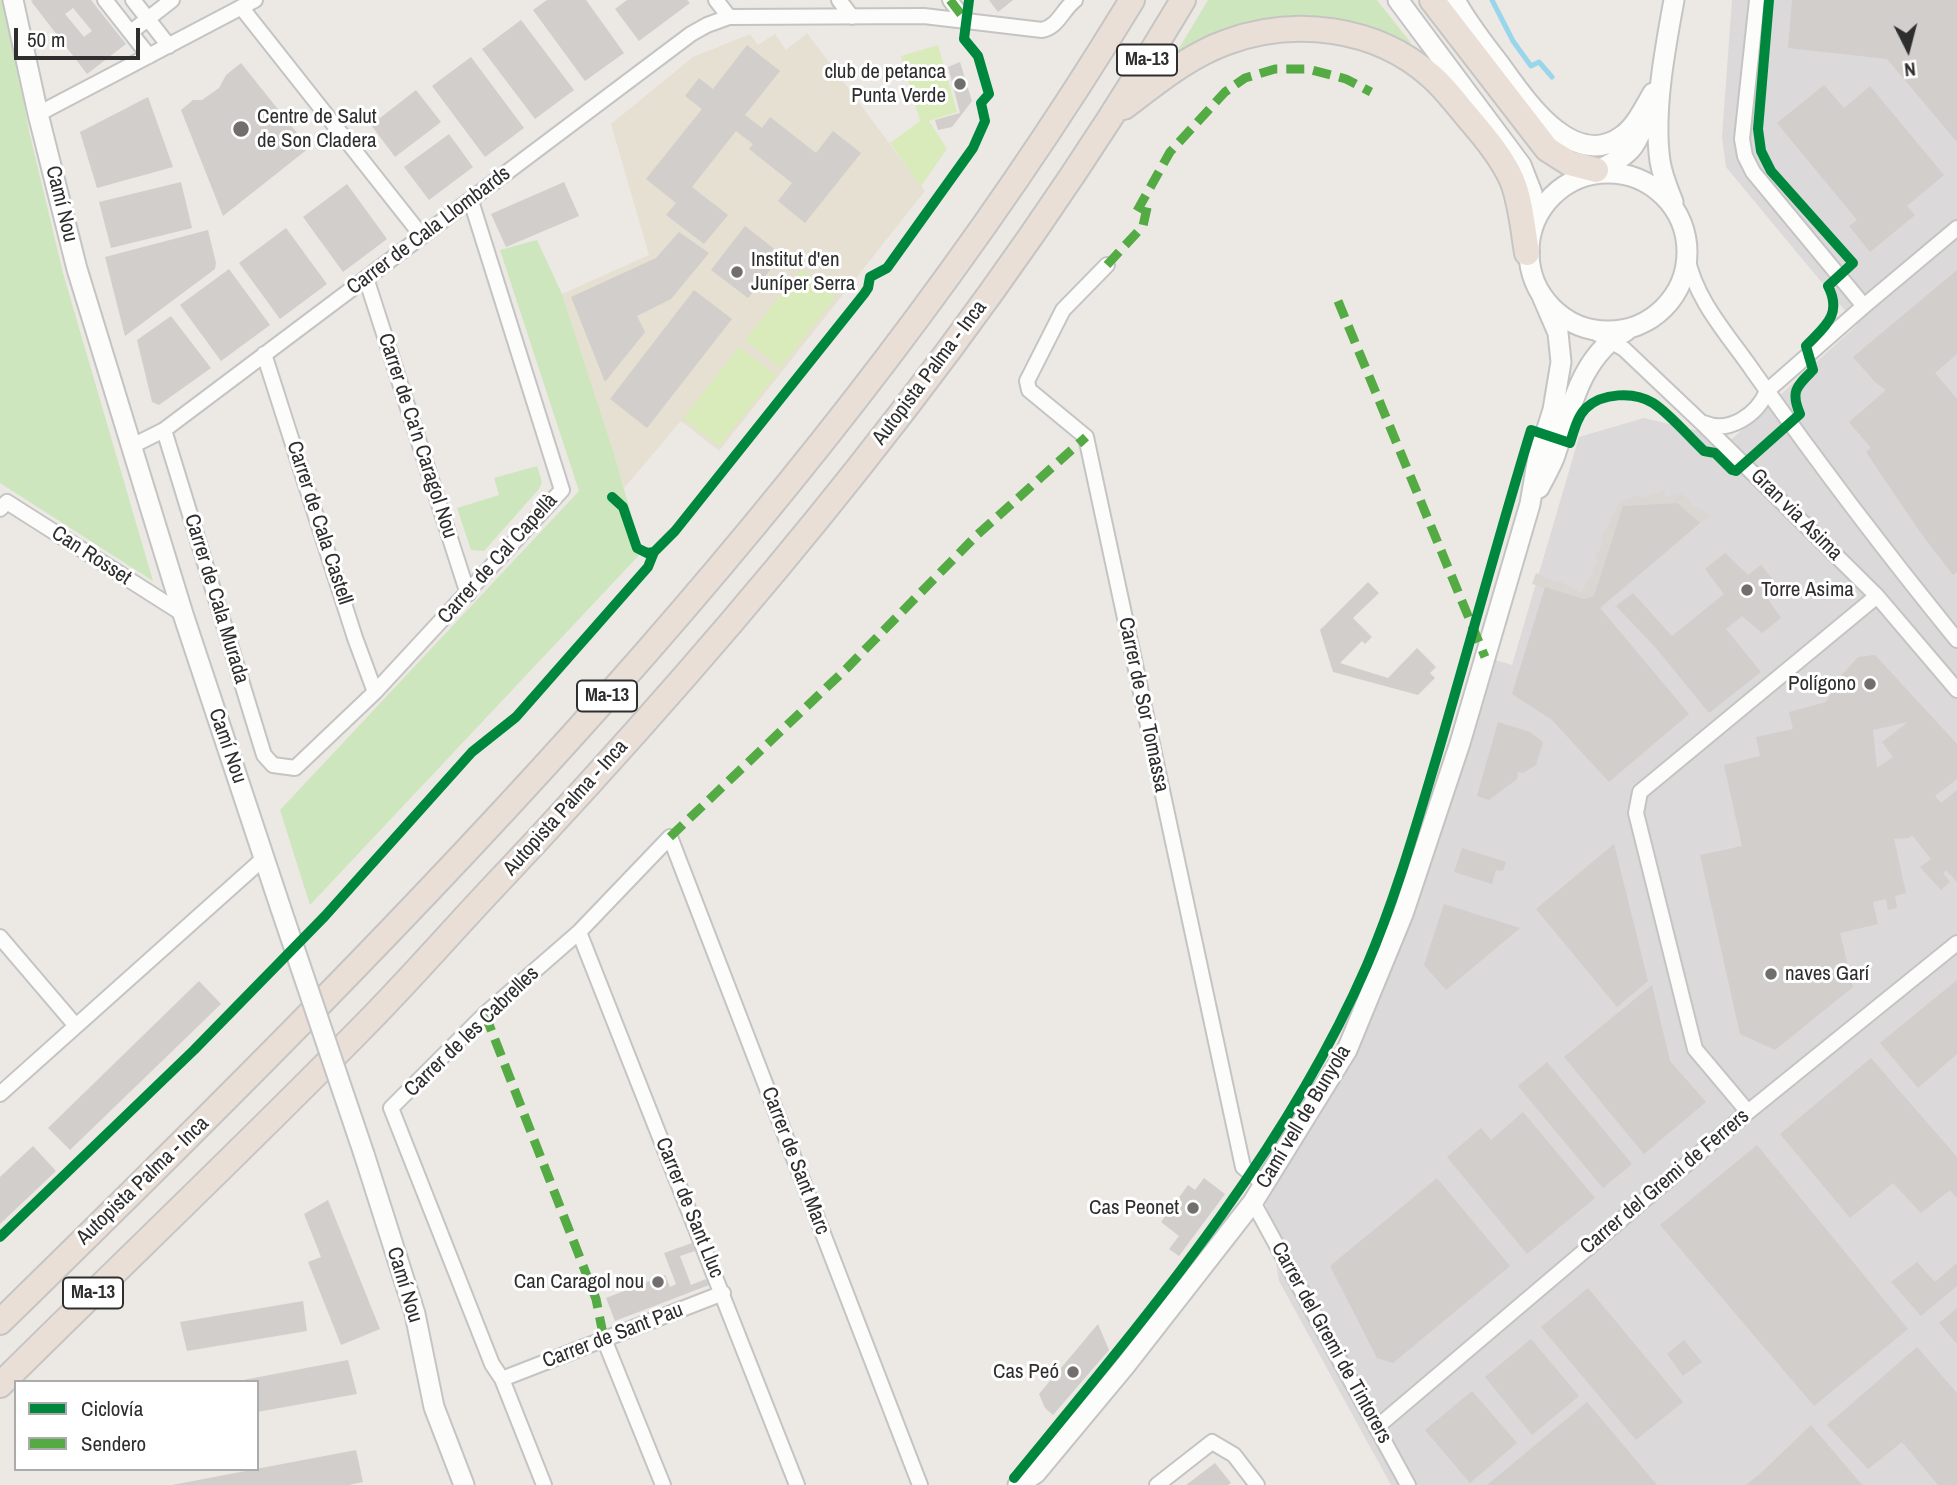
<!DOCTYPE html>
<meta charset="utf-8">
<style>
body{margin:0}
#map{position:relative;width:1957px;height:1485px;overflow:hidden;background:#ece8e4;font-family:"Archivo Narrow",sans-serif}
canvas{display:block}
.legend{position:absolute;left:14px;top:1380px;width:245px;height:91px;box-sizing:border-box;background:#fff;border:2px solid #ababab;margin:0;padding:9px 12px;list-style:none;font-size:21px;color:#2e2e2e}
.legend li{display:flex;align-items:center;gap:14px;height:35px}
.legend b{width:35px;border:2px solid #ababab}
.north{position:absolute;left:1873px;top:14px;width:70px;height:70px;-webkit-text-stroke:5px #fff;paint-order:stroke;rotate:174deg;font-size:19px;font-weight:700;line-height:28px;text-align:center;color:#2e2e2e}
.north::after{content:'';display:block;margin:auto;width:24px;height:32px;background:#2e2e2e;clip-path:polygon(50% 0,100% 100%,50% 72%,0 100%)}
.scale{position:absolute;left:14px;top:28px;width:126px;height:32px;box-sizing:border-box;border:4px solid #2e2e2e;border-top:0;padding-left:9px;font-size:21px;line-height:24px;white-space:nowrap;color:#2e2e2e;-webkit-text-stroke:5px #fff;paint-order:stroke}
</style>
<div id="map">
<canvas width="1957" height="1485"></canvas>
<ul class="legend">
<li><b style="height:9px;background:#00873e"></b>Ciclovía</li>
<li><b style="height:9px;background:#54ab44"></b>Sendero</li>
</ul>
<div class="north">N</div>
<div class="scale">50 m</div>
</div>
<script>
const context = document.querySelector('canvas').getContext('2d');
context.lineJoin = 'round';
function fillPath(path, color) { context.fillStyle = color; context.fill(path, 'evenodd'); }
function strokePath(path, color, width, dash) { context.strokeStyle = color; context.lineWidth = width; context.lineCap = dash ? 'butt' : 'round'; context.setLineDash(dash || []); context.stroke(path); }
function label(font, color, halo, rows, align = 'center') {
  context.font = font + ' "Archivo Narrow",sans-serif'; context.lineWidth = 6; context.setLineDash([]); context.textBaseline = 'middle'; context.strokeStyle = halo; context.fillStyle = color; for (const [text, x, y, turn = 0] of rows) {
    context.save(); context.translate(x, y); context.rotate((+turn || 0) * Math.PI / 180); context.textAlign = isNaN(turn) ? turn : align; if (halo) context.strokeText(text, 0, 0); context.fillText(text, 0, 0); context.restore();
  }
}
const industrial = new Path2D(`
 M1732,0H1957V1485H1391L1279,1281L1265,1199L1347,1050L1485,657L1512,665L1579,437L1644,418L1732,439L1857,325L1726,167L1722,137Z`);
const education = new Path2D(`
 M807,33L925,191L719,451L681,421L624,488L562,294L649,255L611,124L693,57L750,34L758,45L775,34L786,50Z`);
const green = new Path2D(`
 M0,0H5L29,131L63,273L153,581L0,483Z
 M1208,0H1377L1411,43L1407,46L1348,23L1183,53L1178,50Z
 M537,240L562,294L614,454L642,552L310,905L280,810L579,491L500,250Z
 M537,466L542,482L539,489L484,551L471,550L457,508L499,495L494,478Z`);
const pitch = new Path2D(`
 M938,45L957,112L929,121L947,149L921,186L890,143L920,121L901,56Z
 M801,269L836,297L780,368L745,340Z
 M739,347L776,375L719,446L683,418Z`);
const plaza = new Path2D(`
 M1664,491L1666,497L1680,493L1691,501L1689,503L1710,515L1700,523L1677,503L1624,506L1594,596L1584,599L1532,584L1536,573L1555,582L1557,580L1581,593L1594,572L1592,570L1598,560L1595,558L1603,543L1600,542L1620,501L1640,495L1642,498Z`);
const stream = new Path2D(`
 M1492,0L1513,41L1531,66L1539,62L1552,77`);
const building = new Path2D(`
 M33,0H91L126,44L87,74L31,1ZM73,8L92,31L84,37L65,14Z
 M547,0H586L624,53L585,81L533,10Z
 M627,0H687L690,3L639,41L615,9Z
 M989,0H1013L998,12Z
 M1792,0H1957V142L1887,59L1788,48Z
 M521,20L574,90L535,119L482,49Z
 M747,45L780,71L745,115L762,128L770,117L816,153L833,131L861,153L805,223L778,201L792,183L749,149L753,144L736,131L692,187L728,215L704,244L666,215L676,203L646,179L702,109L685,96L699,78L713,89Z
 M471,57L524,128L485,157L432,86Z
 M960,62L972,101L952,127L938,130L935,120L960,113L948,67Z
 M241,63L309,148L223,216L181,110L193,100H202L219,88L226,75Z
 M1824,85L1844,108L1870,86L1944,175L1907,206L1915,215L1870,252L1849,226L1857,220L1777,123Z
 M416,90L441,122L395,157L371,125Z
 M148,97L173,167L97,188L80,132Z
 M449,134L473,167L429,200L404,167Z
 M181,182L192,228L111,248L99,202Z
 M564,182L579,216L506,247L491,214Z
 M347,184L387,239L343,272L303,217Z
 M745,226L782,255L748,298L711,270Z
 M286,228L327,284L280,319L239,263Z
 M208,230L216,263L215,269L125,336L105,257Z
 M679,232L709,253L671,299L637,316L645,332L605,382L571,297L656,258Z
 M229,269L270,325L221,361L180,305Z
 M1957,270V354L1935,373L1957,399V572L1953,575L1920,532L1866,452L1871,448L1849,422L1886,390L1875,382L1853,357Z
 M694,290L732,319L647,428L610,399Z
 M171,316L211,368L159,405L152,402L137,340Z
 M1677,503L1700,523L1600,608L1689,714L1609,782L1552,720L1512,694L1545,587L1584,599L1594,596L1623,506Z
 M1725,553L1748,575L1761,565L1779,587L1766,596L1781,618L1762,633L1742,616L1726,629L1761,672L1709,713L1656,648L1616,606L1633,593L1672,636L1724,594L1705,569Z
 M1368,582L1379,593L1353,618L1372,637L1365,644L1362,641L1340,663L1388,678L1417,648L1436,667L1430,673L1435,678L1418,695L1333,672L1320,630Z
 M1875,655L1957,744V779L1935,796L1941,803L1957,790V882L1946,870L1943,873L1950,882L1941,890L1920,867L1931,859L1912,835L1909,838L1894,839L1906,893L1895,896L1897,908L1888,910L1886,899L1873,902L1878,924L1840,933L1853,987L1775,1050L1740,1034L1700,855L1742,846L1724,765L1760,756L1756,737L1793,729L1789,712L1826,702L1842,675L1858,657ZM1908,722L1882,742L1893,757L1877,768L1873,730Z
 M1498,722L1530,732L1543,742L1536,765L1523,773L1518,772L1517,779L1489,800L1477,796Z
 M1614,844L1648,981L1617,1007L1536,909Z
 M1462,848L1506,862L1503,871L1496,870L1492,884L1454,872Z
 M1444,904L1520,928L1446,990L1424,965Z
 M1957,980V1054L1918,1088L1880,1043Z
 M199,981L221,1004L70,1150L48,1128Z
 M1652,985L1670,1061L1706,1102L1644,1154L1564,1057Z
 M1871,1058L1957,1157V1198L1950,1190L1921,1213L1893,1183L1850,1218L1780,1134Z
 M1547,1062L1632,1164L1603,1188L1518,1086Z
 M1523,1112L1595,1198L1527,1254L1447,1157L1481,1128L1491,1140Z
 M1757,1145L1908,1329L1814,1406L1660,1225Z
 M33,1146L56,1171L0,1224V1177Z
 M1204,1178L1225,1194L1179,1256L1169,1249L1179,1236L1161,1222L1188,1185L1195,1190Z
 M1437,1178L1510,1266L1393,1363L1377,1358L1330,1266Z
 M328,1200L380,1329L341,1345L308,1262L321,1257L304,1214Z
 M692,1243L695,1251L680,1256L691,1285L706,1279L709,1285L615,1321L606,1298L665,1275L670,1287L676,1284L664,1253Z
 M1917,1262L1935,1282L1957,1263V1286L1921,1316L1891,1282Z
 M1588,1288L1683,1402L1636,1440L1541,1327Z
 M303,1301L307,1331L187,1351L180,1322Z
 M1957,1308V1344L1939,1323Z
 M1098,1324L1109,1350L1053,1415L1045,1408L1039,1394Z
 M1531,1339L1579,1396L1532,1435L1485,1377Z
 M1684,1340L1702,1362L1683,1376L1667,1354Z
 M1917,1347L1957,1393V1485H1938L1902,1442L1868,1469L1827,1425Z
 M348,1360L357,1394L257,1412V1382H233Z
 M1472,1391L1517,1443L1470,1483L1425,1430Z
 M1587,1402L1657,1485H1487Z
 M1811,1425L1862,1485H1746L1762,1472Z
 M356,1450L363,1482L349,1485H172Z
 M1215,1463L1231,1483L1228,1485H1186Z`);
const street = new Path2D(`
 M105,0L149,56
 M133,0L169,46
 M716,0L729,17
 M839,0L852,17
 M950,0L966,21
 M1757,0L1742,139L1745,156L1753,172L1864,306
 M241,7L422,236
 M131,32L172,0
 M38,114L255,0
 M1687,256C1695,300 1729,336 1753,371C1818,463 1886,553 1957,640
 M1107,265L1063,310L1027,381L1029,390L1086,437L1243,1167L1265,1185
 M366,278L468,594
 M1589,329L1624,349L1702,423L1877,596L1957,690
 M264,354L355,638L375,692
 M1704,423C1729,434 1757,415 1767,391L1864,306L1957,228
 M164,430L264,755L273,765L295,768L375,692L562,490L471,201
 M130,447L164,430L691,34L707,25L729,17L924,16L1042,30C1059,26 1062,10 1075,0
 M0,509L7,502L183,614
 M579,932L797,1485
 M0,937L76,1026
 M0,1094L264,858
 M1748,1112L1695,1049L1636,813L1640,792L1877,596
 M1253,1202L1408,1485
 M604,1339L663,1485
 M502,1379L723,1293
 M1377,1427L1748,1112L1957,943
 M544,1485L502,1379L492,1364L391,1108L485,1014L579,932L670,837L920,1485
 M1157,1485L1212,1442L1234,1455L1257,1485`);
const secondary = new Path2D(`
 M13,0L38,114L77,269L183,614L281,909
 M1398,0L1521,165L1532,193V222
 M1455,0C1468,24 1485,45 1501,66C1525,99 1573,172 1622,136C1636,126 1644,108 1653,93
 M1596,171C1629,155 1637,150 1647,113
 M1529 252a79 79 0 1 1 158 0a79 79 0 1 1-158 0Z
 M1673,202C1668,189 1662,175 1660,161C1653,112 1665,49 1674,0
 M1539,488C1544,478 1550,468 1554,458C1570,413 1580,355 1626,331
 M364,1154L415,1314L434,1407L464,1485
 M1018,1485L1036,1473L1125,1366L1253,1202L1347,1050L1403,914L1460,743L1530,504L1538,457L1553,410L1561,362L1558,333L1542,296`);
const highway = new Path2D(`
 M1432,0L1547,149L1569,163L1596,170
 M1124,107C1156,83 1188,56 1227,42C1294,17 1376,27 1431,76C1444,87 1455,102 1466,115C1483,135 1502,157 1512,180C1521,202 1523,229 1527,253
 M0,1322C415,916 829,499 1132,0
 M0,1385C120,1266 242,1150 360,1030C403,987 443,941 485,896C745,621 990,326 1183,0`);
const secondaryBridge = new Path2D(`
 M281,909L364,1154`);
const quiet = new Path2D(`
 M950,0L966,21
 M1137,211L1170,152L1225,92L1245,78L1275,69H1308L1346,79L1371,92
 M1107,265L1143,226L1149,199
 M1338,301L1485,657
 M670,837L848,667L977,535L1086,437
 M485,1014L596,1299L604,1339`);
const cycleway = new Path2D(`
 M612,497L623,507L637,548L647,553L654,552L675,531L864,294L868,288L870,277L887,268L973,148L985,121L981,103L989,94L978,56L964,39L969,0
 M0,1237L194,1050L325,916L472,752L516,717L648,567L654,552
 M1014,1478C1145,1318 1284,1156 1367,965C1396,897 1416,826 1437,756C1469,647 1498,538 1531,430L1570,443C1574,431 1577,417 1586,408C1602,393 1634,391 1653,403C1669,413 1689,437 1704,451L1715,453L1732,470L1736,471L1800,414C1790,391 1797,386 1813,370L1806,346C1824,327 1843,315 1828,286L1853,263L1771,171L1761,151L1758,129L1769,0`);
const markers = [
 [960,84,7,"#706f6e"],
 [241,129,9,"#706f6e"],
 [737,272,7,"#706f6e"],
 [1747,590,7,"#706f6e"],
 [1870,684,7,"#706f6e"],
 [1771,974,7,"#706f6e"],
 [1193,1208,7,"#706f6e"],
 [658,1282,7,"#706f6e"],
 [1073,1372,7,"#706f6e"]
];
const shields = [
 [1147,60,60],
 [607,696,60],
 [93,1293,60]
];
const shieldNames = [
 ["Ma-13",1147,60],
 ["Ma-13",607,696],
 ["Ma-13",93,1293]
];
const poiNames = [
 ["club de petanca",946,72],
 ["Punta Verde",946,96],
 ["Centre de Salut",257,117,"left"],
 ["de Son Cladera",257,141,"left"],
 ["Institut d'en",751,260,"left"],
 ["Juníper Serra",751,284,"left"],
 ["Torre Asima",1761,590,"left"],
 ["Polígono",1856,684],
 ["naves Garí",1785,974,"left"],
 ["Cas Peonet",1179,1208],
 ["Can Caragol nou",644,1282],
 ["Cas Peó",1059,1372]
];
const streetNames = [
 ["Camí Nou",61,204,76],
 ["Carrer de Cala Llombards",429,231,-37],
 ["Autopista Palma - Inca",930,373,-53],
 ["Carrer de Ca'n Caragol Nou",417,436,72],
 ["Gran via Asima",1796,515,45],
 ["Carrer de Cala Castell",319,523,72],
 ["Can Rosset",91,556,33],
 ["Carrer de Cal Capellà",498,559,-48],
 ["Carrer de Cala Murada",216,599,73],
 ["Carrer de Sor Tomassa",1143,705,78],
 ["Camí Nou",227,746,71],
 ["Autopista Palma - Inca",566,808,-48],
 ["Carrer de les Cabrelles",472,1032,-44],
 ["Camí vell de Bunyola",1304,1117,-59],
 ["Carrer de Sant Marc",795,1161,69],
 ["Autopista Palma - Inca",143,1181,-44],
 ["Carrer del Gremi de Ferrers",1665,1182,-40],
 ["Carrer de Sant Lluc",689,1208,68],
 ["Camí Nou",404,1285,73],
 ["Carrer de Sant Pau",613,1336,-21],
 ["Carrer del Gremi de Tintorers",1331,1343,61]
];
fillPath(industrial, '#dcd9db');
fillPath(education, '#e6e0d3');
fillPath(green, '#cee6be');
fillPath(pitch, '#d9eabb');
fillPath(plaza, '#dad6d2');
strokePath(stream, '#99d6ec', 5);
fillPath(building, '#d1cecb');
strokePath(street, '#c5c4c5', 18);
strokePath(secondary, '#c5c4c5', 23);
strokePath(highway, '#c6c5c4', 28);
strokePath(street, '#fcfcfb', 14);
strokePath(secondary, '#fcfcfb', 19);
strokePath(highway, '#eadfd6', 24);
strokePath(secondaryBridge, '#c5c4c5', 23, []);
strokePath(secondaryBridge, '#fcfcfb', 19);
strokePath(quiet, '#54ab44', 9, [18, 9]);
strokePath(cycleway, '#00873e', 10);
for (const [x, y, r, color] of markers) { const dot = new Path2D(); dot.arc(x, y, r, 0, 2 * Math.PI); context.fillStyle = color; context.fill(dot); strokePath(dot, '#fff', 2.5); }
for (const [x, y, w] of shields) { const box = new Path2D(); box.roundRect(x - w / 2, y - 15.5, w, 31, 5); context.fillStyle = '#fff'; context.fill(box); strokePath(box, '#2e2e2e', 2); }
label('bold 19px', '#2e2e2e', null, shieldNames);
label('21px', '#2e2e2e', '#fff', poiNames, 'right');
label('21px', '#2e2e2e', '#fff', streetNames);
</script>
